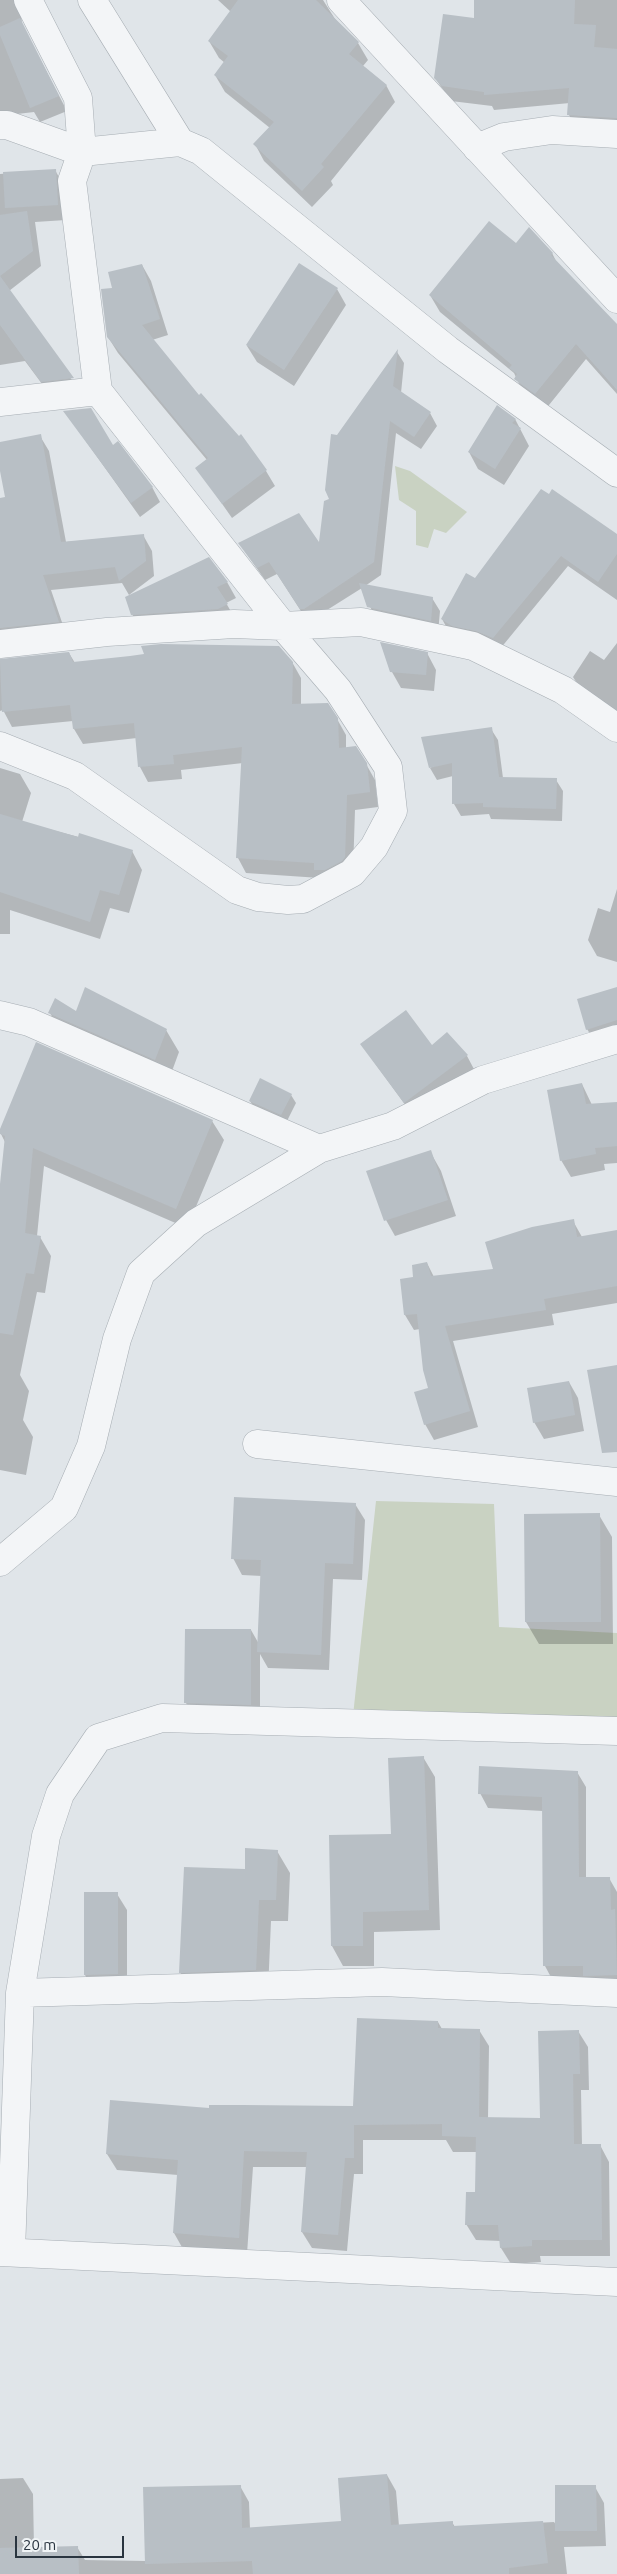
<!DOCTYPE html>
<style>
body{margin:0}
#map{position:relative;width:617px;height:2574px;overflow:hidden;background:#e0e5e9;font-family:Ubuntu,sans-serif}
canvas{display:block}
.scale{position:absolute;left:15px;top:2536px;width:109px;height:22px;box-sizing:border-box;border:2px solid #2a3540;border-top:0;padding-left:6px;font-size:15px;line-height:18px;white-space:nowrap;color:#2a3540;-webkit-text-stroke:4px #f0f4f6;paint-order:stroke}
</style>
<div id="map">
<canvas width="617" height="2574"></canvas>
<div class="scale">20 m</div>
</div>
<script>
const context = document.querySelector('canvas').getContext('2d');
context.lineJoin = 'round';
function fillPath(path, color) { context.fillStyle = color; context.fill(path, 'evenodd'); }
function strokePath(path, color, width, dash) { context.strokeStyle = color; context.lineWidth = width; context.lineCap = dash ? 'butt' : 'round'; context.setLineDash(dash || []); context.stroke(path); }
const green = new Path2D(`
 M395,466L410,471L467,512L446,533L434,529L428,548L416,545V511L399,500Z
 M376,1501L494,1504L499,1627L617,1633V1731L352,1725Z`);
const shadow = new Path2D(`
 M0,0H16L21,13L22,24L67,111L40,122L34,112L0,116Z
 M218,0H323L335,19L358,43L368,60L363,66L386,85L395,102L331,181L333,185L312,207L264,161L255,144L270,128L225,92L215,75L225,63L219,58L209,41L231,12Z
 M476,0H617V132L577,130L569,115L570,103L494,110L492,106L451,101L435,78L475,20Z
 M55,170L64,186L66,220L35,222L41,266L9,291L81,393L51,396L25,361L0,365V174Z
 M516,245L552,253L558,265L617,326V394L586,359L545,410L525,396L514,373L440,312L430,295Z
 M142,265L151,281L168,335L152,340L199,397L266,471L275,486L232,518L197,468L207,460L118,353L108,337L114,289Z
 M337,289L346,305L294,386L257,362L247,346Z
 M397,352L404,363L401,393L430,413L437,426L421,449L396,433L381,575L365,586L432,598L440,611L438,633L376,620L362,588L308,622L277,574L265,580L239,543L320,545L331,499L337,436Z
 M65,412L112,447L152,487L160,502L140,517Z
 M515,419L529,446L504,485L478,469L469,452Z
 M40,436L49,451L66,542L143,535L152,551L154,576L129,595L122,583L51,590L67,637L0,646V531L12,529L0,464V443Z
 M617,536V600L568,566L500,649L448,630L442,619L475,580Z
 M227,582L236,598L226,603L236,620L141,631L132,614Z
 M617,643V713L580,688L573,677L590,651L604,660Z
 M69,653L75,663L292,662L301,678V705L337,719L346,735V749L366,764L375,780L378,807L355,810L353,872L320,878L246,873L238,858L243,763L181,770L182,779L148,782L140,767L137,738L83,744L74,729L73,721L12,727L3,710L0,711V660Z
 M427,653L436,670L434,691L401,688L392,672Z
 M491,729L498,740L503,778L556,780L563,791L562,821L491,819L489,814L461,816L454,804L453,776L437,780L430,768Z
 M0,768L20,774L31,793L22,822L132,851L142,870L129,913L110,908L100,939L10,910V934H0Z
 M617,889V962L597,956L588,940L598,908L610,912Z
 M617,988V1039L597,1045L587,1029Z
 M50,1013H77L166,1030L179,1052L168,1082L63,1036Z
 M447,1034L467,1056L475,1071L414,1117L361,1044L432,1047Z
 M582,1084L592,1105L617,1103V1163L604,1164L605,1170L571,1177L561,1160Z
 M291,1095L296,1103L286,1123L255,1109L250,1101Z
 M212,1121L224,1140L187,1228L44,1166L37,1236L40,1237L51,1256L45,1293L37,1292L20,1375L29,1391L23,1420L33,1437L26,1475L0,1470V1197L5,1142L0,1132Z
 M432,1155L441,1171L456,1216L395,1236L386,1220Z
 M573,1221L582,1237L617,1231V1303L552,1314L554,1325L453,1341L478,1427L434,1440L425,1424L429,1389L420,1329L414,1330L405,1315L415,1279L427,1263L434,1277L494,1270Z
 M569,1382L578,1398L584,1431L544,1439L534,1422Z
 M355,1504L365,1520L362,1580L333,1579L329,1670L268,1668L260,1654V1721L195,1719L186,1703L251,1630L259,1644L262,1576L242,1575L233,1558Z
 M599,1515L612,1537L613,1644H539L526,1622L525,1516Z
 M423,1757L435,1777L440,1930L374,1932V1966H343L332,1946L331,1837L393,1836Z
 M577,1772L586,1787V1878H609L617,1892V1990L553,1981L545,1966L543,1811L488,1808L480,1793Z
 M277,1851L290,1873L288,1921H271L268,1991L193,1994L180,1972L246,1870Z
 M85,1893L117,1894L127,1910V1990L95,1991L85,1975Z
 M438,2022L442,2029L479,2030L489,2046L488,2119H542L578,2031L588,2047L589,2090H581L582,2146L600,2145L609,2162L610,2256H540L541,2262L511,2264L501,2248V2241L476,2240L466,2224L476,2194L477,2152H453L446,2140H363V2174H354L347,2251L312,2248L302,2232L307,2167H253L247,2254L183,2249L174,2233L178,2175L117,2170L107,2154L211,2109L354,2107Z
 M387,2475L396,2491L399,2526L452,2522L455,2527L554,2522L557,2526L595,2487L604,2503L606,2546L564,2547L567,2574H0V2479L23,2478L33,2494L34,2548L77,2547L85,2560L146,2561L240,2486L249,2502L250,2529L342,2522Z`);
const building = new Path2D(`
 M238,0H316L359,42L349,54L387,85L321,164L324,167L302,191L253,144L274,122L214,75L228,56L208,41Z
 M474,0H575L574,24L596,25L594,47L617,49V118L567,115L569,88L484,95V92L442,86L434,78L443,14L474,18Z
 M20,18L59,96L30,108L0,35V27Z
 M56,169L58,205L5,208L3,172Z
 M27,211L33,251L0,276L74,378L41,382L0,325V215Z
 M489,221L516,243L529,227L553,253L551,255L617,324V390L576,344L535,394L514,379L517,374L509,368L512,365L429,295Z
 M299,263L338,288L284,370L246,345Z
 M142,264L160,319L142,325L199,395L201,393L239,436L241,434L267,470L222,504L195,468L208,458L107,337L101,289L112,288L108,272Z
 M398,349L393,386L431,412L414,437L390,421L374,562L304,609H300L269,562L257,568L238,543L299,513L319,542L324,501L329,499L325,490L331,434L337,435Z
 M497,405L516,419L512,423L521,428L495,469L468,452Z
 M91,408L113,445L118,441L153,487L131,503L63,411Z
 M41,434L61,542L144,534L146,561L119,581L115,567L43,575L59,622L0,628V498L5,497L0,471V442Z
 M541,489L549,494L552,489L617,534V554L598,582L561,556L493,638L476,631L452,626L441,619L466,573L475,578Z
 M209,557L228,582L217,587L228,604L218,609L131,615L125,597Z
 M359,583L433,597L431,621L367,607Z
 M380,642L428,652L426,675L390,672Z
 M161,644L279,646L293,662L292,704L328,703L338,718L339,748L356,746L367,763L370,792L347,795L345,857L342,861L325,870H314V863L236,858L242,747L173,755L174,764L138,767L134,723L73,729L70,705L2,712L0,659L69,652L73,662L130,656L144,654L141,646Z
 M492,727L499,777L557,778L556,809L483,807V803L452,804V763L429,768L421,737Z
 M0,814L78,837L79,833L133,850L119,895L100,890L90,922L0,892Z
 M85,987L167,1029L155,1060L48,1013L55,998L76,1011Z
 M617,987V1020L586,1030L577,999Z
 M406,1010L432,1045L447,1032L468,1055L404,1103L360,1044Z
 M36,1042L213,1120L176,1209L33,1148L25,1233L41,1236L34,1274L26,1273L13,1335L0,1333V1184L5,1136L0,1134V1129Z
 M260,1078L292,1094L281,1115L249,1101Z
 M582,1083L586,1104L617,1102V1146L595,1148L596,1154L560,1161L547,1090Z
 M431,1150L448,1200L384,1221L366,1171Z
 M574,1219L577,1237L617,1230V1286L544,1299L546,1310L445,1326L470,1411L424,1425L414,1392L428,1388L423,1370L417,1314L404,1315L400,1279L413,1277L412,1265L427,1262L431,1276L493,1269L485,1242L532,1227Z
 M617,1365V1452L602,1453L587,1370Z
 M569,1381L575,1415L533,1423L527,1388Z
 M234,1497L356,1503L353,1564L325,1563L321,1655L257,1652L261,1560L231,1559Z
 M600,1513L601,1622H525L524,1514Z
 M185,1629H251V1705L184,1703Z
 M424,1756L429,1910L363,1912V1946H331L329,1835L391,1834L388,1758Z
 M479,1766L578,1771L579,1877H610L611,1910L615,1909L617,1975L583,1976V1966H543L542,1797L478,1794Z
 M245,1848L278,1850L276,1900H259L256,1970L179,1973L184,1867L245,1869Z
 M84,1892H118V1974L84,1975Z
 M357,2018L438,2021V2028L480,2029L479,2117L540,2118L538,2031L579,2030L580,2074H573L574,2144H601L602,2240H532V2246L500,2248L498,2225H465L466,2192H475L476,2137L442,2136V2124L354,2125V2158H345L338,2235L301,2232L307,2152L244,2151L239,2238L173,2233L178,2160L106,2154L110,2100L209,2108V2105H243L353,2106Z
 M387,2474L391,2525L453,2521V2526L543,2521L548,2563L509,2568V2574H253L252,2561L145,2564L143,2487L241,2485L242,2528L341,2521L338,2478Z
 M555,2485H596L597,2531H555Z
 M78,2546L79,2574H0V2548Z`);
const minor = new Path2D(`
 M92,0L180,142
 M341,0L617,299
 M0,125H7L82,152L78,98L28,0
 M477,148L504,137L552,130L617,134
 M0,402L98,391
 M0,644L107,632L234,624L283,626L361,622L473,646L563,690L617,728
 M0,746L75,776L237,890L258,897L288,900L303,899L352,873L374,847L393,811L388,767L338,690L283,626L98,391L72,181L82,152L180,142L201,151L448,350L617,473
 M0,1015L29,1022L319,1149
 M257,1444L617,1482
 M0,1562L64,1508L91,1446L117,1339L141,1273L196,1223L319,1149L393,1126L483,1080L617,1039
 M20,1993L382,1982L617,1993
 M0,2252L617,2282
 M11,2252L20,1993L46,1836L60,1794L98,1738L162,1718L617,1731`);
fillPath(green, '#c9d2c2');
fillPath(shadow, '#0003');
fillPath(building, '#b8bfc5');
strokePath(minor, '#a6adb3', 29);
strokePath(minor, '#f3f5f7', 28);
</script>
